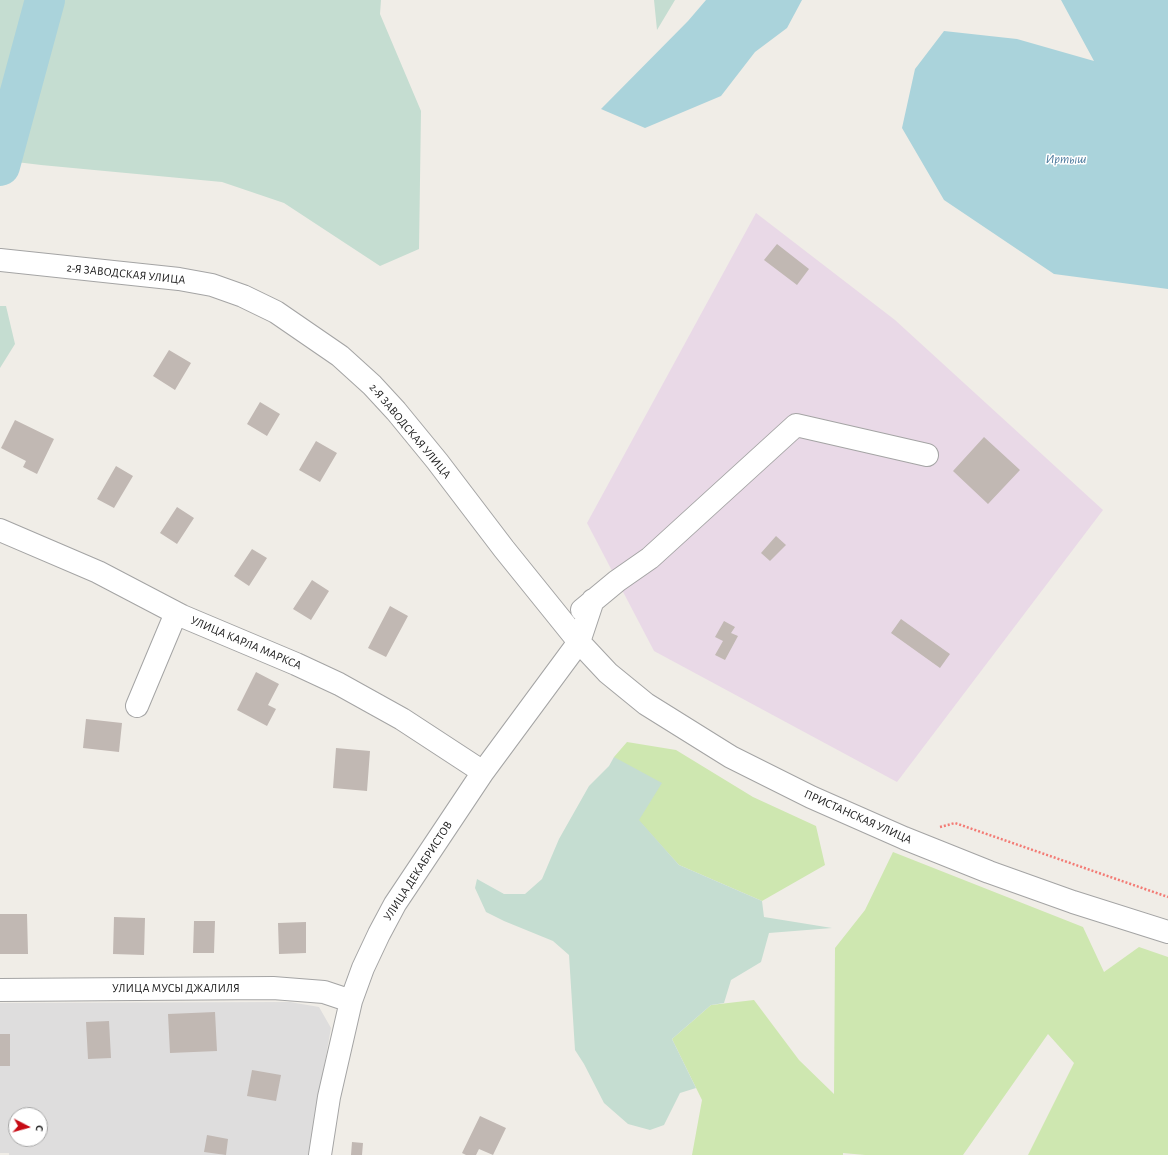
<!DOCTYPE html>
<meta charset="utf-8">
<style>
body{margin:0}
#map{position:relative;width:1168px;height:1155px;overflow:hidden;background:#f0ede7;font-family:"Alegreya Sans",sans-serif}
canvas{display:block}
.north{position:absolute;left:8px;top:1107px;width:40px;height:40px;box-sizing:border-box;background:#fff;border:1px solid #a6a6a6;border-radius:50%;rotate:96deg;font-size:11px;font-weight:700;line-height:16px;text-align:center;color:#202020}
.north::after{content:'';display:block;margin:auto;width:14px;height:18px;background:#c60a14;clip-path:polygon(50% 0,100% 100%,50% 72%,0 100%)}
</style>
<div id="map">
<canvas width="1168" height="1155"></canvas>
<div class="north">С</div>
</div>
<script>
const context = document.querySelector('canvas').getContext('2d');
context.lineJoin = 'round';
function fillPath(path, color) { context.fillStyle = color; context.fill(path, 'evenodd'); }
function strokePath(path, color, width, dash) { context.strokeStyle = color; context.lineWidth = width; context.lineCap = dash ? 'butt' : 'round'; context.setLineDash(dash || []); context.stroke(path); }
function label(font, color, halo, rows, align = 'center') {
  context.font = font + ' "Alegreya Sans",sans-serif'; context.lineWidth = 3; context.setLineDash([]); context.textBaseline = 'middle'; context.strokeStyle = halo; context.fillStyle = color; for (const [text, x, y, turn = 0] of rows) {
    context.save(); context.translate(x, y); context.rotate((+turn || 0) * Math.PI / 180); context.textAlign = isNaN(turn) ? turn : align; if (halo) context.strokeText(text, 0, 0); context.fillText(text, 0, 0); context.restore();
  }
}
const residential = new Path2D(`
 M290,1002L319,1007L331,1028L308,1155H9V1153H0V1003ZM16,1115H40V1139H16Z`);
const industrial = new Path2D(`
 M756,213L895,320L1103,510L897,782L654,651L587,523Z`);
const grass = new Path2D(`
 M627,742L676,750L753,797L816,826L825,865L762,901L679,865L638,820L614,757Z
 M893,852L1083,927L1104,972L1139,947L1168,957V1155H1028L1074,1063L1048,1034L963,1155H865L843,1153V1155H692L702,1100L672,1039L711,1005L754,1000L799,1060L834,1094L835,948L865,910Z`);
const wetland = new Path2D(`
 M0,0H381L380,14L421,111L419,249L380,266L284,203L222,182L41,165L0,160Z
 M654,0H675L657,30Z
 M0,306H6L15,344L0,368Z
 M614,757L662,783L639,820L679,865L762,901L764,917L832,928L769,933L761,962L731,980L724,1003L711,1005L672,1039L696,1088L680,1093L664,1125L650,1130L628,1124L604,1103L584,1064L575,1050L569,955L553,941L504,921L486,912L475,888L477,879L504,894H525L542,879L559,839L589,786L609,766Z`);
const water = new Path2D(`
 M706,0H802L787,28L755,52L721,96L645,128L601,109L688,21Z
 M1061,0H1168V289L1054,274L944,200L902,128L915,69L944,31L1017,39L1094,61Z`);
const river = new Path2D(`
 M0,166L45,0`);
const building = new Path2D(`
 M777,244L809,269L797,285L764,260Z
 M169,350L191,363L175,390L153,376Z
 M260,402L280,414L267,436L247,424Z
 M15,420L54,439L37,474L23,467L26,461L1,448Z
 M984,437L1020,470L988,504L953,471Z
 M316,441L337,453L320,482L299,470Z
 M116,466L133,476L114,508L97,499Z
 M177,507L194,518L177,544L160,533Z
 M776,536L786,545L770,561L761,553Z
 M252,549L267,558L249,586L234,576Z
 M312,580L329,591L311,620L293,609Z
 M390,606L408,616L386,657L368,648Z
 M901,619L950,654L940,668L891,633Z
 M724,621L735,627L731,633L738,636L725,660L715,655L723,641L715,637Z
 M256,672L279,684L268,705L276,709L267,726L237,710Z
 M86,719L122,723L119,752L83,748Z
 M336,748L370,751L367,791L333,788Z
 M0,914H27L28,954H0Z
 M114,917L145,918L144,955L113,954Z
 M194,921H215L214,953H193Z
 M306,922V953L279,954L278,923Z
 M215,1012L217,1051L170,1053L168,1014Z
 M109,1021L111,1058L88,1059L86,1022Z
 M0,1034H10V1066H0Z
 M252,1070L281,1075L276,1101L247,1096Z
 M480,1116L506,1128L493,1155L479,1149L476,1155H466L462,1153Z
 M207,1135L228,1139L226,1155L204,1152Z
 M352,1142L363,1143L362,1155H351Z`);
const path = new Path2D(`
 M940,827L955,823L1168,897`);
const minor = new Path2D(`
 M0,260L179,279L212,285L243,296L276,312L340,356L372,385L396,411L437,461L504,549L579,642L608,673L646,704L731,757L811,797L904,838L989,872L1073,902L1168,932
 M0,530L98,572L182,616L296,664L339,684L402,719L483,772
 M582,610L617,581L650,558L796,425L927,455
 M137,706L176,613
 M0,990L273,988L324,992L351,1001
 M320,1155L329,1097L351,1001L363,968L379,934L395,904L483,772L579,642L593,600`);
const streetNames = [
 ["2-Я ЗАВОДСКАЯ УЛИЦА",126,274,6],
 ["2-Я ЗАВОДСКАЯ УЛИЦА",410,431,50],
 ["УЛИЦА КАРЛА МАРКСА",246,643,23],
 ["ПРИСТАНСКАЯ УЛИЦА",858,817,24],
 ["УЛИЦА ДЕКАБРИСТОВ",418,871,-57],
 ["УЛИЦА МУСЫ ДЖАЛИЛЯ",176,988]
];
const waterNames = [
 ["Иртыш",1066,159]
];
fillPath(residential, '#dedddd');
fillPath(industrial, '#e9d9e7');
fillPath(grass, '#cee7b0');
fillPath(wetland, '#c5ddd1');
fillPath(water, '#aad3db');
strokePath(river, '#aad3db', 40);
fillPath(building, '#c1b8b3');
strokePath(minor, '#a4a4a4', 24);
strokePath(path, '#f37b75', 2.5, [2, 2]);
strokePath(minor, '#fff', 22);
label('12px', '#202020', '#fff', streetNames);
label('italic 13px', '#4a789c', '#fff', waterNames);
</script>
